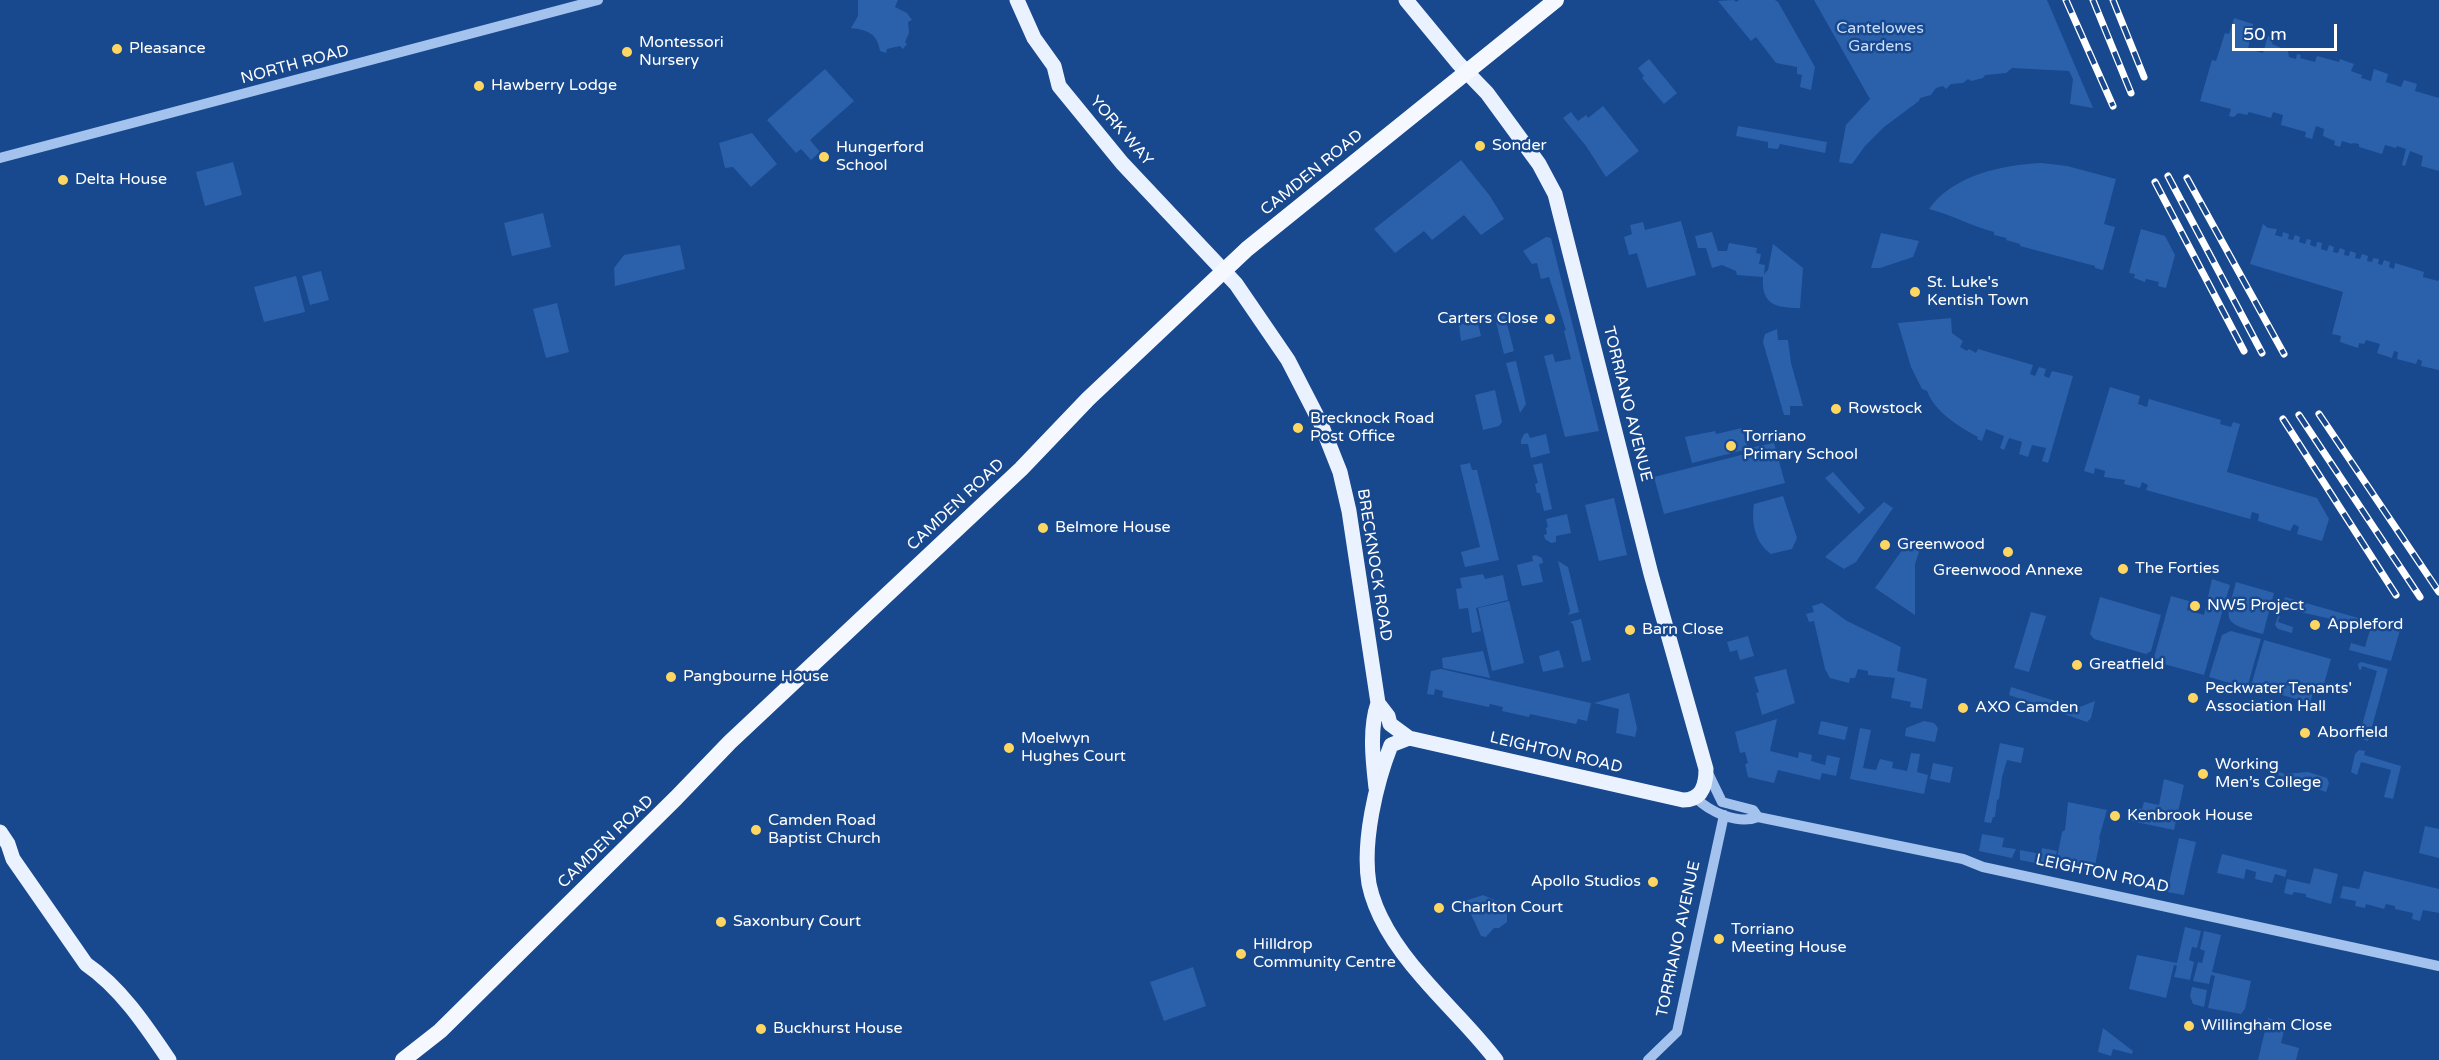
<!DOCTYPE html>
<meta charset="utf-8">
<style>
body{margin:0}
#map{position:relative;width:2439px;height:1060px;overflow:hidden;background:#18488d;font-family:"Varela Round",sans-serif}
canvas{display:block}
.scale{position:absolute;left:2232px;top:24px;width:105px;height:27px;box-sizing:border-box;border:3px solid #fff;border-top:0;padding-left:8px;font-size:18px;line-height:21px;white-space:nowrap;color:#fff;-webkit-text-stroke:4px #18488d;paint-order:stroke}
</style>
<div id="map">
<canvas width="2439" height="1060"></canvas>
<div class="scale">50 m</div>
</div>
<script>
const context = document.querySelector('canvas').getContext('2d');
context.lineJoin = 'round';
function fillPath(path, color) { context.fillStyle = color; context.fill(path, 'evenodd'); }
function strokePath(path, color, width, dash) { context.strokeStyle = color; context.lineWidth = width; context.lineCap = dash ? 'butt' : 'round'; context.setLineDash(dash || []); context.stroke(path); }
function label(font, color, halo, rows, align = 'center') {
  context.font = font + ' "Varela Round",sans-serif'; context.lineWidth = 5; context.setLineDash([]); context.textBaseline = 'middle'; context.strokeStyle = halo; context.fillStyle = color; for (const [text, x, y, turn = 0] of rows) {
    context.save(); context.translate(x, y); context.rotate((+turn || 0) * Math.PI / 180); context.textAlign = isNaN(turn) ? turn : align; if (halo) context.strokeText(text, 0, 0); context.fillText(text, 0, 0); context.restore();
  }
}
const green = new Path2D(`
 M858,0H898L895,7L907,13L912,20L908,22L909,33L905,42L907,44L903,49L900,46L887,49L886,53L880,51C877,33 867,30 851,28L858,16Z
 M1734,0L1736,2L1739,0H1775L1778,2L1815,67L1811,90L1800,87L1802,75L1797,74V67L1776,63L1756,37L1751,41L1718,1Z
 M1814,0H2047L2093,108L2070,104L2073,79L2069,71L2012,68L2006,73L1985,75L1983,78L1971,81L1968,79L1963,83L1951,84L1946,89L1943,86L1936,88L1931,95L1920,98L1919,101L1884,127L1865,146L1852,164L1839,162L1846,125L1870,99Z
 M2234,18L2253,24L2248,49L2263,53L2268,36L2274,38L2272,44L2288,51L2289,57L2296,59L2297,54L2301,55L2300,58L2315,62L2317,56L2339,62L2340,59L2354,64L2351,71L2362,75L2361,78L2371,81L2374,69L2388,74L2386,82L2401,87L2404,80L2417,84L2415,91L2439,98V171L2421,166L2423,156L2410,151L2405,166L2402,165L2406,149L2397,146L2396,148L2385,145L2382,154L2359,147V144L2353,143L2352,144L2342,141L2340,147L2334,145L2335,141L2323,136L2324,129L2316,126L2312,139L2305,137L2306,132L2281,125L2283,115L2273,112L2271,118L2249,112L2247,115L2238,113L2234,117L2229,116L2231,109L2200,101L2212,60L2216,61L2225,33L2229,34Z
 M1649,59L1677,93L1664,104L1642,78L1644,76L1638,68Z
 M825,69L854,101L810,140L820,152L811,160L801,149L796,153L767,120Z
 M1603,106L1639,151L1606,177L1586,146L1563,118L1571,112L1578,121L1586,115L1588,118Z
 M1738,126L1827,142L1825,153L1780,144L1778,149L1768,148V142L1736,136Z
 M752,133L777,164L751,187L733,167L725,168L719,143Z
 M1461,160L1490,196L1504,219L1481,235L1464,215L1432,240L1424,231L1395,253L1374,229Z
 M233,162L242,195L205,206L196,172Z
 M2041,163L2067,166L2116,179L2104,224L2115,227L2103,270L2095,268V266L2020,246V244L2006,240L2007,238L1994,235V232C1971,226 1952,215 1929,209C1953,175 2002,165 2041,163Z
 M543,213L551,247L512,256L504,223Z
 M1681,221L1696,275L1647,288L1637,253L1629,255L1624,237L1632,234L1630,225L1643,222L1645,230Z
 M2263,224L2268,228L2277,229L2275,235L2282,237L2283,232L2289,234L2288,239L2293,240L2295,235L2300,237L2299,242L2305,244L2307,239L2311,240L2310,245L2316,247L2317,242L2322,243L2321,249L2327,251L2329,245L2334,247L2333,252L2338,253L2340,248L2345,250L2344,255L2349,256L2350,251L2356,253L2355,258L2360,259L2362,254L2368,256L2367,261L2372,262L2373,258L2379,259L2378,264L2382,265L2384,260L2390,262L2389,267L2394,269L2395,263L2424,272L2423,277L2438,281L2439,279V370L2421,366L2422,361L2418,359L2416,364L2397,359L2398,352L2394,351L2392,358L2377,353L2380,344L2366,340L2364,344L2359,343L2358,348L2340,342L2341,336L2332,334L2343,292L2250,264Z
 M2141,229L2165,236L2175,255L2166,288L2158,286L2159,282L2146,279L2145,282L2134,278L2135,274L2129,273Z
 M1712,232L1718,251H1727L1729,243L1757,248L1756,253L1761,254L1759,264L1765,265L1764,274L1768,270L1773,244L1803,268L1800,308C1776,308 1761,305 1763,277L1737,275L1736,271L1722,265L1712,268L1706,248H1698L1695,236Z
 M1881,233L1919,241L1913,257L1880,268H1871Z
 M1546,237L1551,238L1599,431L1565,437L1544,356L1553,354L1555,362L1571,359L1564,331L1566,330L1549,277L1541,279L1537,263L1532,264L1523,251Z
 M680,245L685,269L615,286L614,268L624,255Z
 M321,271L329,300L310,305L302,276Z
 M296,276L305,312L264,322L254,287Z
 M557,303L569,352L546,358L533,309Z
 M1504,312L1514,351L1504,354L1494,314Z
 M1951,318L1952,333L1963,341L1960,347L1967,351L1969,349L1976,353L1978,349L2033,365L2030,374L2035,376L2039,367L2046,369L2044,376L2049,378L2052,371L2073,376L2048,463L2042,461L2046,448L2032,445L2028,457L2019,454L2022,442L2009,438L2004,450L2000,448L2004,436L1986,429L1982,441L1977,439L1978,437C1958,426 1935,412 1927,391L1922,389L1911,367L1898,323Z
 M1477,319L1481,336L1461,341L1459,325Z
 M1777,329L1778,340H1788L1791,363L1803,406H1790V415H1784L1763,342L1765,334Z
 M1516,361L1526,404L1520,413L1506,363Z
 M2110,387L2140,396L2138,404L2147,407L2149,399L2221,420L2220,424L2231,427L2233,422L2240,424L2227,472L2317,498L2329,519L2322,541L2297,534L2299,527L2294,524L2290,531L2258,521L2259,514L2252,512L2250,519L2146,490L2148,485L2142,482L2140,488L2124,484L2125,480L2104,477L2105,471L2095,468L2094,474L2084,471Z
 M1495,390L1502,422L1499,426L1483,430L1475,395Z
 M1742,428L1748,449L1692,463L1685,437L1715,431L1716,434Z
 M1528,433L1530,438L1546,434L1550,453L1531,458L1528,444H1521V440L1524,434Z
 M1774,443L1785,483L1664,514L1654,477L1749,453L1754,447Z
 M1470,463L1472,470H1477L1499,560L1465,567L1461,552L1480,547L1460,465Z
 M1542,463L1552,509L1544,511L1540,493H1537L1535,484L1538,483L1533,465Z
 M1833,472L1865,508L1859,514L1825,478Z
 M1783,496L1797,538L1792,549L1771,554C1755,543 1751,522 1754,504Z
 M1614,498L1627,555L1599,561L1585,505Z
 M1884,502L1893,508L1856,562L1844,569L1825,557Z
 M1567,514L1571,533L1556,536V542L1551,543L1545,539L1544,535L1547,534L1546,528L1548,527L1546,519Z
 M1910,539L1921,546L1915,564V615L1875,588Z
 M1536,555L1542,558L1543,563L1539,564L1543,582L1522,586L1517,565L1533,561L1532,556Z
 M1558,561L1568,567L1579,612L1568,615L1570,611Z
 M1483,574L1485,579L1503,575L1508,600L1476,608L1481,631L1472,633L1468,608L1459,609L1456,589L1462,588L1460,578Z
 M2212,579L2230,585L2204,675L2153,661L2171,596L2189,601L2187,610L2204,615Z
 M2236,582L2274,593L2263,634C2221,622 2225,623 2236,582Z
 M2100,597L2161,615L2151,651L2146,654L2094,639L2090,634Z
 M2285,597L2400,630L2391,661L2349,650L2351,643L2365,647L2370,630L2362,628L2361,630L2336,623V620L2291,610L2292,607L2283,605L2278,622L2293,627L2292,633L2278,629L2275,625Z
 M1509,601L1524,663L1492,671L1478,608Z
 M1822,603L1847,621L1901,647L1897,671L1927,679L1922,709L1910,707L1911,702L1891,698L1895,678L1868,675V671L1858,669L1855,678H1850L1849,683L1830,678L1825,669L1814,621L1809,622L1806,614L1814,612L1812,606Z
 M2031,612L2046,616L2029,672L2014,668Z
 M1581,619L1591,660L1582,662L1573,624L1570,622Z
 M2231,631L2261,639L2247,688L2209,677L2222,635Z
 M1748,636L1754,656L1740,660L1737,650L1730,652L1727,642Z
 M2264,640L2331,659L2322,691L2314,689L2310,703L2251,686Z
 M1559,650L1564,667L1543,672L1539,656Z
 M1483,651L1490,678L1443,668L1442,658Z
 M2361,662L2388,669L2368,741L2362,739L2360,733L2377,671L2362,666L2361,670L2359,669L2358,664Z
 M1441,669L1591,703L1587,721L1578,719L1576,724L1530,714L1529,717L1502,711L1503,707L1490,704L1489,707L1442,697L1443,691L1435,689L1434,695L1427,694L1431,671Z
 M1786,669L1795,703L1762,715L1756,693L1759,692L1754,677Z
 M2011,687L2077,708L2095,701L2091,718L2087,722L2009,695Z
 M1629,693L1637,728L1635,737L1616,733L1619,709L1594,703Z
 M1777,719L1770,751L1798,758L1799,752L1812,755L1811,761L1825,765L1827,755L1840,758L1836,776L1822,773L1820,780L1778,770L1774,783L1748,777L1745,764L1748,763L1745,752L1740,753L1735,732Z
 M1821,721L1848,727L1845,740L1818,734Z
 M1924,721L1934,723L1938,728L1935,742L1905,736L1906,728Z
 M1860,728L1871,730L1863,768L1876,770L1880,759L1893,762L1892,768L1907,771L1911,753L1920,754L1917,772L1928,775L1924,794L1850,779Z
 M2000,743L2024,748L2021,763L2007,760L2002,777L1999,799L1997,800L1995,817H1993L1991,823L1984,822Z
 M2359,750L2365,751L2364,755L2401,766L2393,799L2384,797L2391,770L2361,762L2357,775L2351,772L2355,754Z
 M1933,763L1953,767L1950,783L1930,779Z
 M2279,772L2285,774L2308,772L2327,778L2329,783L2326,792L2278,775Z
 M2164,779L2184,785L2174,830L2131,821L2134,807L2142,809L2144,802L2159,805Z
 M2068,802L2107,810L2099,838L2100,841L2093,875L2085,873L2086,869L2056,863L2062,832L2065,830Z
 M2425,826L2439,829V858L2419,853Z
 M1982,834L2004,838L2002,847L2016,849L2012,858L1979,851Z
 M2179,838L2196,842L2184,895L2167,892Z
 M2042,848L2057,851L2054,864L2050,866L2020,860V850L2041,854Z
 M2222,854L2287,870L2285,877L2275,874L2272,883L2255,879L2256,872L2246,869L2244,879L2217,873Z
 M2314,868L2338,874L2331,904L2306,897V894L2294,892L2292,895L2284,893L2287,879L2310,884Z
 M2364,871L2439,889V913L2423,910L2420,921L2412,919L2413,913L2395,909V906L2386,904L2384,909L2366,904L2365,908L2355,906L2356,901L2340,898L2343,886L2359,889Z
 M1483,895L1497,901L1507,913V922L1499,928H1494L1486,937L1481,936L1465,901Z
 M2185,927L2201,931L2197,948L2192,947L2189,960L2194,962L2190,980L2174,977L2177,966L2174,965L2166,998L2129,989L2137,955L2177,963Z
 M2204,931L2221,935L2212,972L2251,981L2245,1009L2241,1014L2208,1008L2215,976L2211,975L2209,984L2193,981L2198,962L2202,963L2205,951L2200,949Z
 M1193,967L1206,1006L1164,1021L1150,982Z
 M2192,987L2207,990L2204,1007L2193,1004L2190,996Z
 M2268,1018L2286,1023L2281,1043L2299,1048L2296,1060H2258Z
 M2103,1028L2133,1051L2132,1054L2113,1049L2111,1056L2098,1052Z`);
const tertiary = new Path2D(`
 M0,158L598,0
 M1707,771L1722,802L1753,810L1758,817
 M1696,798C1710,812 1738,825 1758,817L1963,859L1983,867L2439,966
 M1648,1060L1677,1032L1724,815`);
const primary = new Path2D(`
 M1017,0L1034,38L1054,66L1059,86L1122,163L1236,284L1288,360L1321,424L1340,472L1349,511L1378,703C1369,729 1373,761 1376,788
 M1378,703L1388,716L1390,724L1409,738L1683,800C1702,800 1706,785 1706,769L1651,574L1555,194L1539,164L1487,93L1458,63L1406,0
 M1409,738L1391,745C1376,783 1362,842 1369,884C1376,918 1400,952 1423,978C1447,1006 1474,1031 1496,1060
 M0,832L8,844L13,859L86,964C121,988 146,1026 169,1060`);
const trunk = new Path2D(`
 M403,1060L440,1031L676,798L730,742L1021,469L1088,399L1247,249L1556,0`);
const rail = new Path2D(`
 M2066,0L2113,106
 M2093,0L2131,93
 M2113,0L2144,77
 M2168,176L2262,353
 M2187,178L2284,354
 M2155,182L2244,351
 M2319,414L2439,592
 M2299,415L2420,597
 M2283,419L2396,595`);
const markers = [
 [117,49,6,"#ffd661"],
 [627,52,6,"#ffd661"],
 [479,86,6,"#ffd661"],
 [1480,146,6,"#ffd661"],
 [824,157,6,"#ffd661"],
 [63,180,6,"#ffd661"],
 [1915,292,6,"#ffd661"],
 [1550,319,6,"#ffd661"],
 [1836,409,6,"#ffd661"],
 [1298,428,6,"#ffd661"],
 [1731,446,6,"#ffd661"],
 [1043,528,6,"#ffd661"],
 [1885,545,6,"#ffd661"],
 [2008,552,6,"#ffd661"],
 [2123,569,6,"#ffd661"],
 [2195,606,6,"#ffd661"],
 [2315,625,6,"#ffd661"],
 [1630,630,6,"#ffd661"],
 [2077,665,6,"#ffd661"],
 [671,677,6,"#ffd661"],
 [2193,698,6,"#ffd661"],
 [1963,708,6,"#ffd661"],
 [2305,733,6,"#ffd661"],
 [1009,748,6,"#ffd661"],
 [2203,774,6,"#ffd661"],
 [2115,816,6,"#ffd661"],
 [756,830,6,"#ffd661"],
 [1653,882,6,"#ffd661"],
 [1439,908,6,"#ffd661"],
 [721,922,6,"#ffd661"],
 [1719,939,6,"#ffd661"],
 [1241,954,6,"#ffd661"],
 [2189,1026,6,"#ffd661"],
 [761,1029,6,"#ffd661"]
];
const parkNames = [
 ["Cantelowes",1880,29],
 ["Gardens",1880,47]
];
const poiNames = [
 ["Montessori",639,43],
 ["Nursery",639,61],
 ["Pleasance",129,49],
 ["Hawberry Lodge",491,86],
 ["Sonder",1492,146],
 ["Hungerford",836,148],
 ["School",836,166],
 ["Delta House",75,180],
 ["St. Luke's",1927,283],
 ["Kentish Town",1927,301],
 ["Carters Close",1538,319,"right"],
 ["Rowstock",1848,409],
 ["Brecknock Road",1310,419],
 ["Post Office",1310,437],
 ["Torriano",1743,437],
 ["Primary School",1743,455],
 ["Belmore House",1055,528],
 ["Greenwood",1897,545],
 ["The Forties",2135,569],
 ["Greenwood Annexe",2008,571,"center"],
 ["NW5 Project",2207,606],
 ["Appleford",2327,625],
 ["Barn Close",1642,630],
 ["Greatfield",2089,665],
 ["Pangbourne House",683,677],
 ["Peckwater Tenants'",2205,689],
 ["Association Hall",2205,707],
 ["AXO Camden",1975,708],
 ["Aborfield",2317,733],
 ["Moelwyn",1021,739],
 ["Hughes Court",1021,757],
 ["Working",2215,765],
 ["Men’s College",2215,783],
 ["Kenbrook House",2127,816],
 ["Camden Road",768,821],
 ["Baptist Church",768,839],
 ["Apollo Studios",1641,882,"right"],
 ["Charlton Court",1451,908],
 ["Saxonbury Court",733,922],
 ["Torriano",1731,930],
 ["Meeting House",1731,948],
 ["Hilldrop",1253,945],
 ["Community Centre",1253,963],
 ["Willingham Close",2201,1026],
 ["Buckhurst House",773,1029]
];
const streetNames = [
 ["NORTH ROAD",295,65,-15],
 ["YORK WAY",1121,131,49],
 ["CAMDEN ROAD",1312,173,-39],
 ["TORRIANO AVENUE",1627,404,76],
 ["CAMDEN ROAD",956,505,-43],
 ["BRECKNOCK ROAD",1374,565,81],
 ["LEIGHTON ROAD",1556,753,13],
 ["CAMDEN ROAD",606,842,-44],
 ["LEIGHTON ROAD",2102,874,12],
 ["TORRIANO AVENUE",1679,939,-78]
];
fillPath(green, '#2b61ab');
strokePath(tertiary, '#a3c3ee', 10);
strokePath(primary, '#ebf2ff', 15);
strokePath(trunk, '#f5f8ff', 16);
strokePath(rail, '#fff', 7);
strokePath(rail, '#18488d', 4.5, [14]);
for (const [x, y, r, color] of markers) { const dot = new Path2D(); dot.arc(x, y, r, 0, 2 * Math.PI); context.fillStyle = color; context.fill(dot); strokePath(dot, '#18488d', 2); }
label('16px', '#c9defa', '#18488d', parkNames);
label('16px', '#fff', '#18488d', poiNames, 'left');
label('16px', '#fff', '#18488d', streetNames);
</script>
